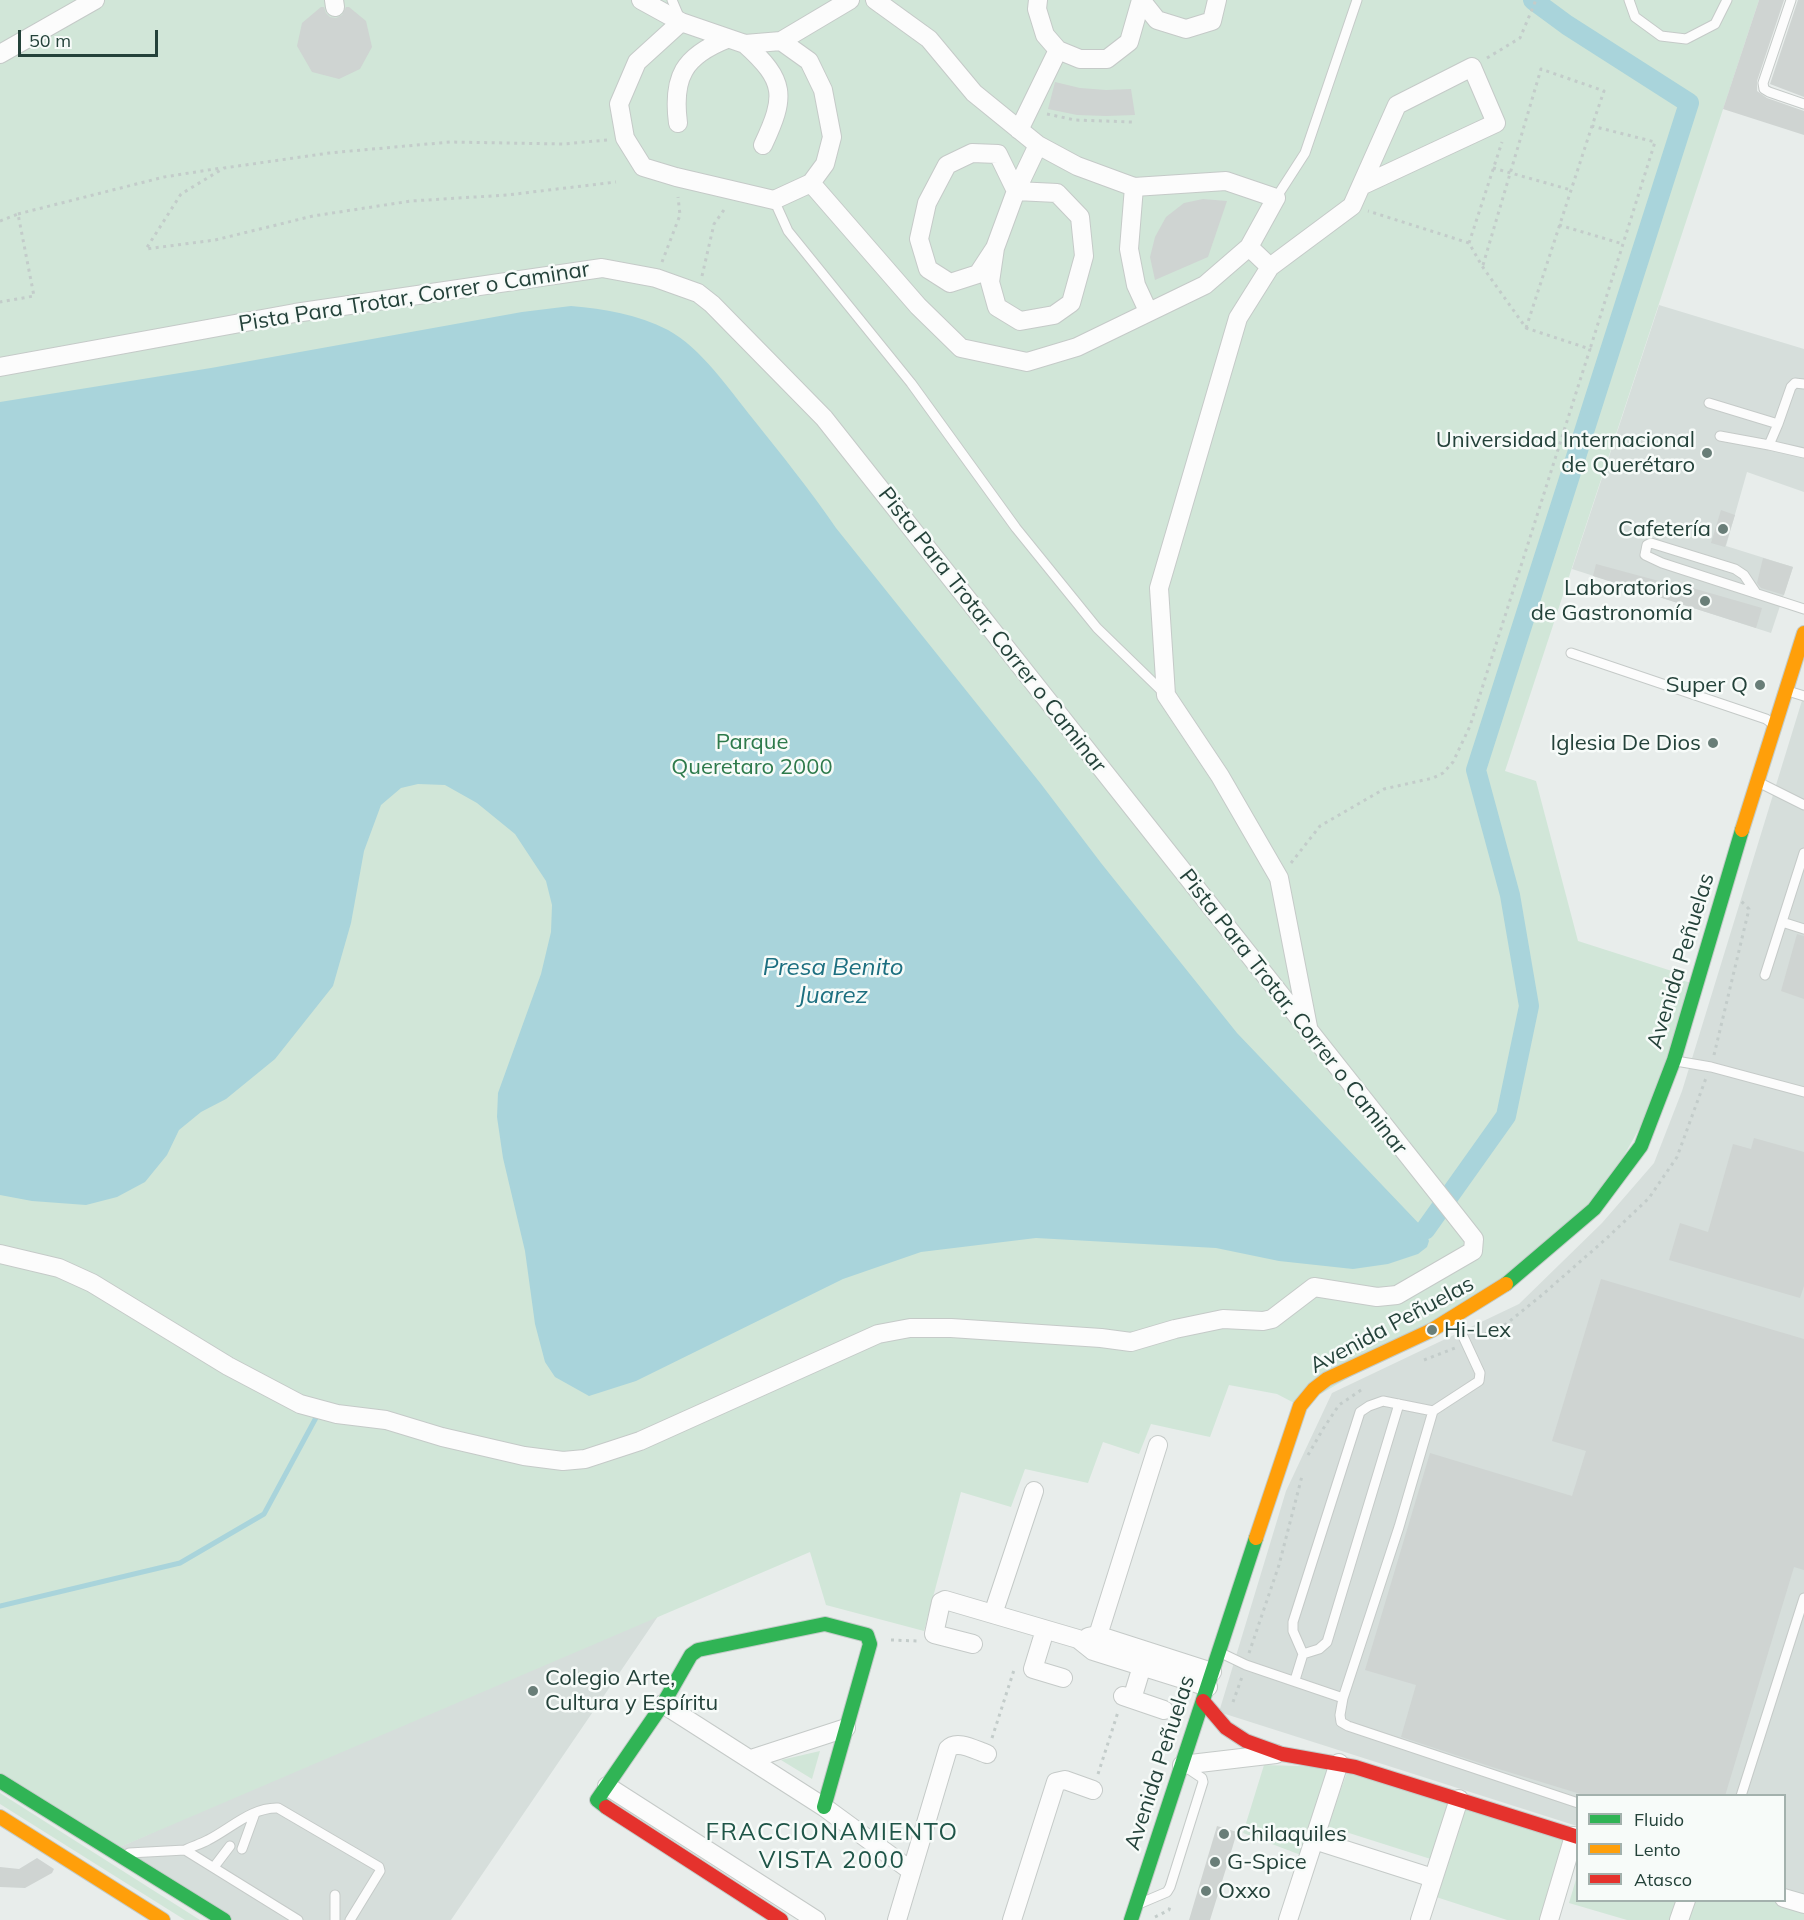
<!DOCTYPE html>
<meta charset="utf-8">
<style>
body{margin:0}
#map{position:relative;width:1804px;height:1920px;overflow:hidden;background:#e8edeb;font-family:Mulish,sans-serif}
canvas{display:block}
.legend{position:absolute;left:1576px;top:1794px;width:210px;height:108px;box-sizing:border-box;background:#f7fbf9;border:2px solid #a3b1ad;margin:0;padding:8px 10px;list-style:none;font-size:18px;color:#24423a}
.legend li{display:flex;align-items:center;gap:12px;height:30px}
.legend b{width:30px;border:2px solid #a3b1ad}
.scale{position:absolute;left:18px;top:30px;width:140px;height:27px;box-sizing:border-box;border:3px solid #24423a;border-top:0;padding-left:8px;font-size:18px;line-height:21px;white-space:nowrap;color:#24423a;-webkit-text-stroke:4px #f7fbf9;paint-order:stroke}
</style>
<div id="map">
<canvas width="1804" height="1920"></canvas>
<ul class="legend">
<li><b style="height:8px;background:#30b455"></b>Fluido</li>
<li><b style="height:8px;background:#ff9f0a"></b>Lento</li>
<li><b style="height:8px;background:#e5322d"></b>Atasco</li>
</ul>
<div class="scale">50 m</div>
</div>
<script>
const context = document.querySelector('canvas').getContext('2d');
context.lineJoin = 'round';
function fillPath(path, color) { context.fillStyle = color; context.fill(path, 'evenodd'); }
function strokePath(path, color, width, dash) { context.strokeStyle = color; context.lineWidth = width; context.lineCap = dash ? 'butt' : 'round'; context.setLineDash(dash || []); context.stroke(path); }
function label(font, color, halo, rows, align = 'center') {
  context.font = font + ' Mulish,sans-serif'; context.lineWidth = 5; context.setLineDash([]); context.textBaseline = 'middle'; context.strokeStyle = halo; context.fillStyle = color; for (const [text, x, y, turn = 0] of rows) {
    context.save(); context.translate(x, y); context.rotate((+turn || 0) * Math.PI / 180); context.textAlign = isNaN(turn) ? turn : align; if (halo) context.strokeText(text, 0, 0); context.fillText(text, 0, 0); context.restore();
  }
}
const built = new Path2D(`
 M1659,305L1804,349V492L1747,472L1726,546L1793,567L1771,633L1572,569Z
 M1804,694V1899L1785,1892L1784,1796H1578L1577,1826L1219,1712L1286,1491L1332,1393L1519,1304L1602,1223L1654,1163L1682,1091Z
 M665,1606L451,1920H227L113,1850Z`);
const green = new Path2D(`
 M0,0H1759L1505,771L1536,781L1578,941L1675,972L1674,978L1695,984L1677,1061L1594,1209L1501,1289L1300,1406L1277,1394L1229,1385L1210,1437L1151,1424L1139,1454L1103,1442L1088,1483L1025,1469L1011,1507L961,1492L924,1631L826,1605L810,1552L113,1850L0,1780Z
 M820,1751L812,1779L781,1760Z
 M1264,1765L1333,1767L1306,1857L1243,1833Z
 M1348,1770L1452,1802L1437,1861L1327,1826Z
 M0,1793L200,1920H185L0,1804Z
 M1460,1800L1573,1837L1546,1920H1507L1430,1895Z
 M1577,1876L1578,1900L1680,1901L1673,1920H1627L1569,1903Z
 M1784,1900L1804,1904V1920H1675L1682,1901Z`);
const water = new Path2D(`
 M571,306C605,309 637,314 668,330C701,348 729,389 753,419C781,454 810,490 836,528L1041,784L1101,863L1237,1033L1425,1230L1429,1241L1427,1247L1418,1254L1388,1264L1353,1269L1279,1261L1216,1248L1036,1238L921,1252L843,1279L636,1381L589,1396L555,1377L545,1362L535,1324L525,1251L503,1158L497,1117L498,1093L541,974L551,932L552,905L546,881L515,834L477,803L445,785L418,784L401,788L381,805L364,851L351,923L333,986L275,1059L226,1099L201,1112L179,1130L167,1155L145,1182L117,1197L86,1205L32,1201L0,1195V402L211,368L522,312Z`);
const stream = new Path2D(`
 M0,1606L180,1563L264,1514L318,1414`);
const canal = new Path2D(`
 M1425,1230L1506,1116L1529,1006L1510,895L1476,770L1689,103L1567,25L1533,0`);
const building = new Path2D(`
 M1759,0H1784L1757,81V91L1767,98L1804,111V135L1723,109Z
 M1798,0H1804V97L1770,84Z
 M321,7H324L326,13L330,17L336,18L342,15L346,7H349L366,21L372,47L360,69L339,79L312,72L297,46L302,23Z
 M1055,82L1080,88L1106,90L1131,89L1135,115L1106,116L1077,115L1048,109Z
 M1203,199L1227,201L1208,257L1155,280L1150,257L1155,237L1166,217L1184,203Z
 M1721,510L1735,515L1725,547L1711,543Z
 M1763,558L1793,567L1784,595L1761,588L1757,583Z
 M1596,564L1681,587L1682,585L1762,608L1756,628L1593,576Z
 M1797,934L1804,936V999L1781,991Z
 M1754,1138L1804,1152V1286L1800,1298L1669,1260L1680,1223L1708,1232L1733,1144L1751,1149Z
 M1601,1279L1804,1339V1570L1794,1567L1725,1796H1587L1492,1767L1401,1737L1416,1685L1365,1670L1430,1453L1572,1496L1586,1451L1552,1441Z
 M1217,1826L1237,1832L1229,1859L1210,1920H1189Z
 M37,1858L54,1869L52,1873L25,1888L0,1887V1867L19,1869Z`);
const path = new Path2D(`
 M1487,58L1520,38L1536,0
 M1047,114L1075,120L1132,122
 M607,140L563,144L450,142L329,153L224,168L181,194L146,249L215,240L313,216L411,201L507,195L616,182
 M1493,168L1571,190
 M18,214L164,177L221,168
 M0,221L18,214L34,296L0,302
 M1559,225L1623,244
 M1469,243L1502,142
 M662,262L680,215L678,197
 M1483,265L1541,69L1604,91L1592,126L1655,142L1590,349
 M702,276L714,224L726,207
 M1526,328L1592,126
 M1291,863L1320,826L1384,789L1433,778L1443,773L1453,762L1470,726L1590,349L1526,328L1482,266L1469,243L1368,211
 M1714,1055L1749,909L1741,901
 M1477,1338L1506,1324L1542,1295L1607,1238L1649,1198L1677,1157L1706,1078
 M1424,1360L1455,1348
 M1308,1455L1323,1429L1339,1405L1364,1388
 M891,1640L917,1641
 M1249,1653L1279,1565L1302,1476
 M1233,1702L1242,1677
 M992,1738L1014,1670
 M1098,1774L1118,1712
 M1155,1917L1169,1910L1170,1906`);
const lane = new Path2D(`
 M672,0L680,19
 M1629,0L1635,17L1661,36L1686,39L1715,24L1727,0
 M1791,0L1763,83L1764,89L1769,92L1804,104
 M1276,198L1305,153L1357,0
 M774,200L788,231L911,383L1016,528L1097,628L1165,694
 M1709,403L1778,424L1791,387L1795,383L1804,384
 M1720,436L1769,445L1778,424
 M1769,445L1804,453
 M1756,593L1744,575L1735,569L1651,543L1647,545L1645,555L1662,563L1804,609
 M1571,653L1766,719L1773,724
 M1788,691L1804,696
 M1760,783L1804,805
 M1782,922L1804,929
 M1765,975L1804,853
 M1676,1061L1711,1067L1804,1092
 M1221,1653L1246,1665L1343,1698L1399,1527L1433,1411L1479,1381L1480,1373L1455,1319
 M1303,1654L1319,1649L1327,1642L1399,1404
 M1295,1680L1303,1654L1293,1631V1622L1360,1412L1369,1406L1383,1401L1433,1411
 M1343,1698L1340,1715L1341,1722L1348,1726L1578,1803
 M1741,1796L1804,1598
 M242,1849L255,1813
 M185,1850C193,1846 201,1844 208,1840C230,1829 252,1807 278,1808L379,1867L380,1871L350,1920
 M129,1853L185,1850L298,1920
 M214,1867L230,1846
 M1141,1903L1167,1892L1170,1887L1203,1782L1202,1778L1184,1766
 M335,1920V1895`);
const street = new Path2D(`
 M334,0L335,7
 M641,0L681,22
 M875,0L929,39L974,93L1038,145L1077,166L1134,187L1226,181L1276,198L1249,247L1270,267
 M1038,0L1037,9L1045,35L1058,50L1080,59H1107L1129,42L1141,0
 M1141,0L1157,20L1186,29L1212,21L1217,0
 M681,22L745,44L781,41L809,61L823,90L832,137L825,164L811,183L774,200L676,177L643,167L625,138L619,104L637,62Z
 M781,41L850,0
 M745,44C786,81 786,96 763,145
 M0,54L95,0
 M678,123C672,77 684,56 727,39
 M1019,130L1058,50
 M811,183L918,306L961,348L1027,362L1077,347L1205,285L1249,247
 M1134,187L1129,249L1136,285L1148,311
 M995,248L978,274L950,283L928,269L919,239L927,203L947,165L972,153L998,154L1016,191L995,248L990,282L997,307L1020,321L1054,315L1071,303L1084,256L1080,217L1057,193L1016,191L1038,145
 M0,367L295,313L602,268L656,278L698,293L712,304L824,418L1448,1206L1474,1239L1473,1251L1397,1295L1377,1297L1314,1287L1272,1319L1263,1321L1223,1319L1175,1329L1131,1342L1101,1338L951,1328H910L878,1334L640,1441L585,1459L563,1461L524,1456L442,1437L386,1420L337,1414L300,1404L228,1366L92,1283L59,1268L0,1254
 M1308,1027L1279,878L1220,776L1166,695L1159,588L1238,318L1270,267L1352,206L1397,105L1472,67L1496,123L1363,185
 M993,1614L1034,1491
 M1045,1630L1033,1669L1063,1678
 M1088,1637L1097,1635L1212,1672
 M973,1644L934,1634L941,1602L945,1600L1078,1639L1093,1651L1208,1687
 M1093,1651L1158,1445
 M1123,1696L1164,1710
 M1132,1699L1142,1666
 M663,1704L824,1807L910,1870
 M751,1759L846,1728
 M1182,1765L1276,1754
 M607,1786L816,1920
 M1314,1840L1433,1878
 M1784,1898L1804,1904
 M897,1920L948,1749C957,1739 975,1750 987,1754
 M1012,1920L1056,1782L1065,1780L1093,1790
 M1288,1920L1339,1763
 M1420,1920L1459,1799
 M1549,1920L1574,1836
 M1679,1920L1686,1900`);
const fast = new Path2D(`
 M1506,1284L1594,1209L1641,1146L1674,1060L1742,830
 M0,1781L224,1920
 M606,1807L597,1800L663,1704L691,1655L698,1650L825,1624L867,1635L870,1644L824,1807
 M1131,1920L1256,1538`);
const slow = new Path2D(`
 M1742,830L1804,633
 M1256,1538L1300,1406L1314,1389L1327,1379L1432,1330L1506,1284
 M0,1817L163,1920`);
const jam = new Path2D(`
 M1203,1701L1226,1728L1246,1741L1282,1754L1355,1767L1578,1837
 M606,1807L781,1920`);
const markers = [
 [1707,453,6,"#697e78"],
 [1723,529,6,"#697e78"],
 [1705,601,6,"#697e78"],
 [1760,685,6,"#697e78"],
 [1713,743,6,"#697e78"],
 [1432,1330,6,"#697e78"],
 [533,1691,6,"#697e78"],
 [1224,1834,6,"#697e78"],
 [1215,1862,6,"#697e78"],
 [1206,1891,6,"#697e78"]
];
const streetNames = [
 ["Pista Para Trotar, Correr o Caminar",414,297,-9],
 ["Pista Para Trotar, Correr o Caminar",992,630,52],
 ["Avenida Peñuelas",1681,961,-73],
 ["Pista Para Trotar, Correr o Caminar",1293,1012,52],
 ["Avenida Peñuelas",1392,1325,-28],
 ["Avenida Peñuelas",1160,1763,-72]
];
const poiNames = [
 ["Universidad Internacional",1695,440],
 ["de Querétaro",1695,465],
 ["Cafetería",1711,529],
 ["Laboratorios",1693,588],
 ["de Gastronomía",1693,613],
 ["Super Q",1748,685],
 ["Iglesia De Dios",1701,743],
 ["Hi-Lex",1444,1330,"left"],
 ["Colegio Arte,",545,1678,"left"],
 ["Cultura y Espíritu",545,1703,"left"],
 ["Chilaquiles",1236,1834,"left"],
 ["G-Spice",1227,1862,"left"],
 ["Oxxo",1218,1891,"left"]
];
const parkNames = [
 ["Parque",752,742],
 ["Queretaro 2000",752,767]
];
const waterNames = [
 ["Presa Benito",833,968],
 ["Juarez",833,996]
];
const neighbourhoodNames = [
 ["FRACCIONAMIENTO",832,1833],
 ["VISTA 2000",832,1861]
];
fillPath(built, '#d6dedb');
fillPath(green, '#d1e6d8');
fillPath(water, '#a9d4db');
strokePath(stream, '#a9d4db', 5);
strokePath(canal, '#a9d4db', 20);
fillPath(building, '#cfd4d2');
strokePath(lane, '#c5cac8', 11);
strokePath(street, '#c5cac8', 20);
strokePath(fast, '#c3cbc8', 16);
strokePath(slow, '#c3cbc8', 16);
strokePath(jam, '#c3cbc8', 16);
strokePath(path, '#c3ccca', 3, [3, 4.5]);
strokePath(lane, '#fcfcfc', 9);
strokePath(street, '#fcfcfc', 18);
strokePath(fast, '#30b455', 14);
strokePath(slow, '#ff9f0a', 14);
strokePath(jam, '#e5322d', 14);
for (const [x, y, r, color] of markers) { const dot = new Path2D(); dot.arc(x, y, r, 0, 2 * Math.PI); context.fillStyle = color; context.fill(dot); strokePath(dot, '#f7fbf9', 2); }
label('22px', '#24423a', '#f7fbf9', streetNames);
label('22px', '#24423a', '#f7fbf9', poiNames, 'right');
label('22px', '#2d7a4b', '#f7fbf9', parkNames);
label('italic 24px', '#1c6f80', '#f7fbf9', waterNames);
context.letterSpacing = '1.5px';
label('24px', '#1f5548', '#f7fbf9', neighbourhoodNames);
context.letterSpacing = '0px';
</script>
